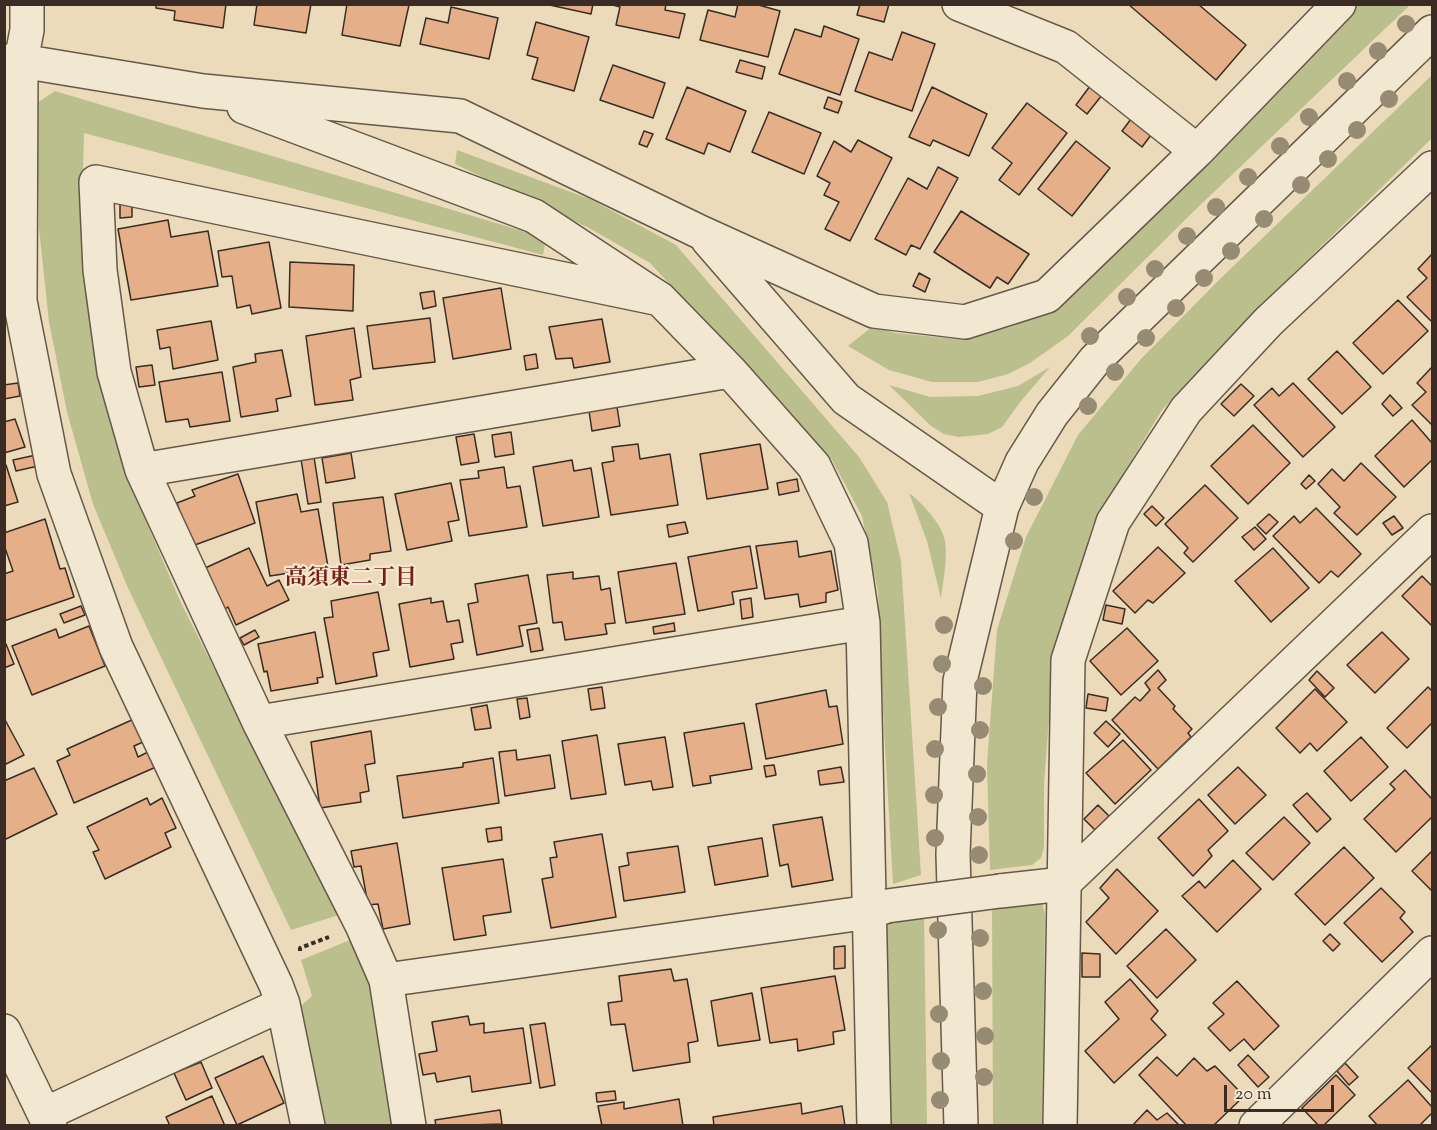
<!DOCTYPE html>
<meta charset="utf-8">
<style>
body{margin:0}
#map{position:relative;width:1437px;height:1130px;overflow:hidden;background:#ebdbba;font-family:"Sorts Mill Goudy",serif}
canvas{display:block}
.frame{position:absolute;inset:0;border:6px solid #3a2c25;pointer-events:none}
.scale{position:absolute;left:1224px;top:1085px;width:110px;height:27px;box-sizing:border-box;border:3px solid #3a2c25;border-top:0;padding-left:8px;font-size:18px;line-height:21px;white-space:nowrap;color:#3a2c25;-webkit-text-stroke:4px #f2e8d2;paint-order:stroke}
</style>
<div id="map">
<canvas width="1437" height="1130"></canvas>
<div class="frame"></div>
<div class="scale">20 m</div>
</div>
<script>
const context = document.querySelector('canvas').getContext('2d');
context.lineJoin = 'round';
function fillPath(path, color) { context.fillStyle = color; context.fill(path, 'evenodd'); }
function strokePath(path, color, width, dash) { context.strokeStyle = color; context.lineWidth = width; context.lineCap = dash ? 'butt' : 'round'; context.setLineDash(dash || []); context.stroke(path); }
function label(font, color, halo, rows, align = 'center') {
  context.font = font + ' "Sorts Mill Goudy","Noto Serif JP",serif'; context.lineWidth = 4.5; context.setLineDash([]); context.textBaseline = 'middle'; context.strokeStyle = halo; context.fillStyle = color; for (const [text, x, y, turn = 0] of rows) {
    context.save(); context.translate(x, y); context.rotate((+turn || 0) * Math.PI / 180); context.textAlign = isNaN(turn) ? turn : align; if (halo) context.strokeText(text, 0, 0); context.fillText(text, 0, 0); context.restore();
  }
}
const green = new Path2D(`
 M1357,5H1410L1194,211L1068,336L1030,363L1008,374L978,382H932L889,370L848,346L873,326L895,333L957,339L1011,327L1056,305Z
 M1432,75V138L1251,315L1162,410L1093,524L1054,653L1044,784V847L1041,858L1032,865L990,870L987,764L997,630L1026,537L1078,435L1141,359L1220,279Z
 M55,91L546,238L543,255L84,133L81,246L101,370L125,472L181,603L339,915L291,930L128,588L93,504L67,412L49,322L39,229L37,103Z
 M457,150L590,199L676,245L859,457L887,502L901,561L921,875L893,884L884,730L878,592L862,516L832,460L650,263L589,228L455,164Z
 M1050,367L1021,401L1002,427L988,434L959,437L944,434L931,426L889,385L930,397L978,396L1018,386Z
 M909,493C922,503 939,521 944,537C949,554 943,581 941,599L927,541Z
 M1042,902L1045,914L1042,1125H993L992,903Z
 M924,913L927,1125H887L884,927L890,921Z
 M350,940L370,988L392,1125H324L301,1006L312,996L301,960Z`);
const building = new Path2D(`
 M156,4H226L223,28L174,20L175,11L156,8Z
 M257,4H311L306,33L254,25Z
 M347,4L409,5L400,46L342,35Z
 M545,4H593L591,14Z
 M609,4H666L665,10L685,14L679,38L616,25L620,7Z
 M738,4H755L780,11L768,57L700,40L708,10L735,17Z
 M860,4H889L884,22L857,15Z
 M1128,4H1198L1246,45L1216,80Z
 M451,7L498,18L489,59L420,44L426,18L448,23Z
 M536,22L589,37L574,91L532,79L538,58L527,55Z
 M824,26L859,39L840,95L779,74L795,29L821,37Z
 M902,32L935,44L912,111L855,91L869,52L892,60Z
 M740,60L765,67L762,79L736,72Z
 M613,65L665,83L653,118L600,100Z
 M1090,86L1102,95L1087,114L1076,105Z
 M687,87L746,111L730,152L708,143L704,154L666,139Z
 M932,87L987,114L969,156L933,140L930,146L909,137Z
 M828,97L842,102L838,113L824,108Z
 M1027,103L1067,133L1019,195L999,180L1012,163L992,148Z
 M769,112L821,133L804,174L752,152Z
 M1131,119L1151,135L1142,147L1122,131Z
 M644,131L653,134L647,147L639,144Z
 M858,140L892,158L850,241L825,229L839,202L824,195L830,183L817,176L834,141L851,152Z
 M1076,141L1110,168L1072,216L1038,189Z
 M938,167L958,178L920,249L911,245L906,255L875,239L908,178L927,189Z
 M132,201V217L120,218V202Z
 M961,211L1029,254L1008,284L997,277L990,288L934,252Z
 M168,220L171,237L208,231L218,286L131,300L118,229Z
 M269,242L281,308L252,314L250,305L237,308L232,276L222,277L218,251Z
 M1432,254V322L1407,297L1427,278L1418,269Z
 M290,262L354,265L353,311L289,307Z
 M919,273L930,279L925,292L913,286Z
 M501,288L511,349L453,359L443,298Z
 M434,291L436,306L423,309L420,293Z
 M1398,300L1428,331L1383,374L1353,343Z
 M430,318L435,362L373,369L367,326Z
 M602,319L610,362L574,368L572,358L556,359L549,327Z
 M211,321L218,360L173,369L170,347L160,349L157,330Z
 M354,328L361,377L350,380L353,400L315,405L306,336Z
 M282,350L291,396L276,399L278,411L241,417L233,367L256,362L255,354Z
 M1337,351L1371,387L1342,414L1308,379Z
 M536,354L538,368L526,370L524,356Z
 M152,365L155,385L139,387L136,367Z
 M1432,367V425L1412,405L1426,392L1417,383Z
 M222,372L230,421L190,427L188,419L166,422L159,382Z
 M18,383L20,396L4,399V385Z
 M1293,383L1335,427L1303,457L1254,405L1272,388L1279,396Z
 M1241,384L1254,396L1234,416L1221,404Z
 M1390,395L1402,408L1393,416L1382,404Z
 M617,407L620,426L592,431L589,411Z
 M15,419L25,447L4,453V422Z
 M1412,420L1432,443V460L1404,487L1375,456Z
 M1253,425L1290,463L1248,504L1211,466Z
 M511,432L514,454L495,457L492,435Z
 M474,434L479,462L461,465L456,437Z
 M638,444L640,459L670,454L678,505L611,515L602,463L614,461L612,447Z
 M760,444L768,489L707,499L700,454Z
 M351,453L355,478L326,483L322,458Z
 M36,455L38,466L16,471L13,460Z
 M314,457L321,502L308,504L301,459Z
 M572,460L574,471L591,468L599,517L543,526L533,467Z
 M1361,463L1396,497L1357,535L1334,513L1340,507L1318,484L1332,469L1344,481Z
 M4,465H6L18,502L4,506Z
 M504,467L507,488L520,486L527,527L469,536L460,480L479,478L478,471Z
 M238,474L255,523L192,546L177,503L195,496L192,490Z
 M1309,475L1315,481L1306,489L1301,484Z
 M797,479L799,491L779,495L777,483Z
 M451,483L459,520L448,522L452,541L407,550L395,494Z
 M1205,485L1238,518L1193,562L1184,553L1188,548L1165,524Z
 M297,494L301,512L318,509L328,567L270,576L256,502Z
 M383,497L391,551L370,554V560L341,565L333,503Z
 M1152,506L1164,518L1156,526L1144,514Z
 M1316,508L1361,554L1338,577L1331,571L1319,583L1273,536L1294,516L1300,523Z
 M1269,514L1278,522L1266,534L1257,525Z
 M1394,516L1403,528L1392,535L1383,523Z
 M45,519L60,569L65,568L74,597L4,621V574L13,571L4,545V533Z
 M685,522L688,533L669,537L667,525Z
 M1255,527L1266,539L1254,550L1242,537Z
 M797,541L799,557L831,551L838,590L826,593V602L800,607L798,594L765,599L756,546Z
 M750,546L757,588L732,592L734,604L698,611L688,557Z
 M1158,547L1185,573L1153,603L1148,600L1135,613L1113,591Z
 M249,548L267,586L279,580L289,600L236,625L228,607L222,611L203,569Z
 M1273,548L1309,588L1271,622L1235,581Z
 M676,563L685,614L626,623L618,572Z
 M573,572V579L599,576L601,590L610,588L615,623L605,624L607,634L565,640L562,622L553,623L547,575Z
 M528,575L537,623L519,626L523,646L477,655L468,604L478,602L475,584Z
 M1422,576L1431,585L1432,583V626L1402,596Z
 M378,592L389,650L373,653L377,676L336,684L324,618L333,617L331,601Z
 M431,598V603L443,601L447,622L459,620L463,642L451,644L454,659L410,667L399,604Z
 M751,598L753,617L742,619L740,600Z
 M1106,605L1125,609L1122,624L1103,620Z
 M81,606L85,615L64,623L60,614Z
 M674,623L675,631L654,634L653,627Z
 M89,626L105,666L32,695L12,646L56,629L59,638Z
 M539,628L543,650L531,652L527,630Z
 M1127,628L1158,661L1121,695L1090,661Z
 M255,630L259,637L244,645L240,638Z
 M315,632L323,677L317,678L318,683L271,691L267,671L264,672L258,644Z
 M1382,632L1409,659L1375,693L1347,665Z
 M6,644L14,664L4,668V645Z
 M1158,670L1166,680L1158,688L1175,706L1173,709L1192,729L1188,733L1191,737L1158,769L1112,720L1135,697L1140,701L1150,690L1145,683Z
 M1317,671L1334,688L1325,697L1309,680Z
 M602,687L605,708L591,710L588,689Z
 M1428,687L1432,691V723L1407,748L1387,728Z
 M1315,689L1347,722L1317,751L1310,743L1300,753L1276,728Z
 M826,690L829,707L837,706L843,744L766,759L756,704Z
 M1088,694L1108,698L1106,711L1086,708Z
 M527,698L530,717L520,719L517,699Z
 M487,705L491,728L475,730L471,708Z
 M4,718L24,755L4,765Z
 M134,719L143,742L134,746L138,757L150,751L156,767L74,803L57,761L70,755L67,749Z
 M1106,721L1120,734L1108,747L1094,733Z
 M744,723L752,769L710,776L711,783L693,786L684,733Z
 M371,731L375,763L365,765L369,791L360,793L361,802L320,808L311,742Z
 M597,735L606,794L571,799L562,741Z
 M665,737L673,787L653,790L651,781L625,785L618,744Z
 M1361,737L1388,767L1351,801L1324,771Z
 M1123,740L1151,770L1115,804L1086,773Z
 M516,750L517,760L550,755L555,788L505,796L499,752Z
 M493,758L499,803L403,818L397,776L463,767V763Z
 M774,765L776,775L766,777L764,766Z
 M841,767L844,782L820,785L818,771Z
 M1238,767L1266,795L1235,824L1208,795Z
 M34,768L57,814L4,840V781Z
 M1405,770L1432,799V817L1396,852L1364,819L1395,789L1390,784Z
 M1307,793L1331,819L1317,832L1293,805Z
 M147,798L150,805L162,798L176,828L165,833L171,847L105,879L93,852L99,850L87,827Z
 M1199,799L1228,831L1208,850L1212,856L1193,876L1158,838Z
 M1098,805L1109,816L1095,830L1084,819Z
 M822,817L833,880L792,887L788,864L780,866L773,825Z
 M1284,817L1310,843L1273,880L1246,853Z
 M501,827L502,840L488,842L486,829Z
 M602,834L616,917L551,928L542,879L553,877L550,858L557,857L554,842Z
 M762,838L768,876L715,885L708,847Z
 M397,843L410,924L383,929L378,904L368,905L361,866L354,867L351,851Z
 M678,846L685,892L624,901L619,867L629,865L627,853Z
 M1344,847L1374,878L1325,925L1295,894Z
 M1432,851V891L1412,871Z
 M503,859L511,912L483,916L486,935L454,940L442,868Z
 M1233,860L1261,889L1217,932L1182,896L1199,881L1205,888Z
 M1117,869L1158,911L1116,954L1086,922L1109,898L1100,888Z
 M1381,888L1405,912L1400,918L1413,932L1382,962L1344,923Z
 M1166,929L1196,960L1157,998L1127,966Z
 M1330,934L1340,944L1333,951L1323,941Z
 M845,946V968L834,969V947Z
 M1082,953L1100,954V977H1082Z
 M671,969L674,981L687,979L698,1041L688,1043L690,1062L633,1071L625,1024L611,1025L608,1003L622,1001L619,976Z
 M835,976L845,1030L833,1032L834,1044L798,1051L797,1039L770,1043L761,988Z
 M1130,979L1158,1011L1151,1019L1166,1035L1114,1083L1085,1051L1119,1019L1105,1002Z
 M1237,981L1279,1026L1254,1050L1244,1039L1230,1051L1208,1028L1224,1014L1213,1003Z
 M752,993L760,1040L718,1046L711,1001Z
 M468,1016L470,1025L484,1023V1033L523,1028L531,1083L472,1092L470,1076L437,1082L435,1073L423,1075L419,1054L437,1051L432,1022Z
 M545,1023L555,1085L540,1088L530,1025Z
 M1432,1045V1093L1408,1068Z
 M1248,1055L1269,1077L1258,1087L1238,1065Z
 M263,1056L284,1103L237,1125L215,1078Z
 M1157,1057L1177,1076L1194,1058L1207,1071L1215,1066L1244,1096L1213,1126H1187L1139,1075Z
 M201,1062L212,1088L186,1100L174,1073Z
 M1345,1063L1358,1077L1349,1085L1337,1071Z
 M1336,1075L1355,1095L1323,1126H1319L1302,1108Z
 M1408,1080L1432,1107V1113L1419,1126H1378L1369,1116Z
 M615,1091L616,1100L597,1102L596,1093Z
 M212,1096L225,1126H170L166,1117Z
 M679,1099L683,1126H602L598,1106L624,1102V1109Z
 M801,1103L802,1114L842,1106L845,1126H714L713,1117Z
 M500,1110L502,1124L436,1126L435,1120Z
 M1147,1110L1157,1120L1167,1113L1180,1126H1132Z`);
const path = new Path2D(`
 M300,951V948L329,937`);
const street = new Path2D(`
 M27,4V30L21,61L20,301L54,474L116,647L276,985L283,1004L308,1126
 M959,4L1066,47L1197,151
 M4,61H21L203,91L460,116L702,233L874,311L965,322L1047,296L1197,151L1339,4
 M244,107L534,216L660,299L730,371L814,466L851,543L863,623L874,1126
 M708,240L846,399L1002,507
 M142,470L730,371
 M259,722L863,623
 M1000,891L1063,884L1432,531
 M386,980L870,912L887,906
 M4,1031L50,1126
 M45,1114L283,1004
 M409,1126L386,980L362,925L259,722L142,470L114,372L100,270L96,182L660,299
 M961,1126L953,854L960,681L1002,507L1022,462L1052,414L1095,360L1432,32
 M1060,1126L1068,660L1113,522L1186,410L1268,322L1432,168
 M1256,1126L1432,953`);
const streetBridge = new Path2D(`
 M887,906L1000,891`);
const trees = [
 [1406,24],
 [1378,51],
 [1347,81],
 [1389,99],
 [1309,117],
 [1357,130],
 [1280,146],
 [1328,159],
 [1248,177],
 [1301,185],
 [1216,207],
 [1264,219],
 [1187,236],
 [1231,251],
 [1155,269],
 [1204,278],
 [1127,297],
 [1176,308],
 [1090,336],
 [1146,338],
 [1115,372],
 [1088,406],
 [1034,497],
 [1014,541],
 [944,625],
 [942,664],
 [983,686],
 [938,707],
 [980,730],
 [935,749],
 [977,774],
 [934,795],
 [978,817],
 [935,838],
 [979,855],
 [938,930],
 [980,938],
 [983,991],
 [939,1014],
 [985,1036],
 [941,1061],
 [984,1077],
 [940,1100]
];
const neighbourhoodNames = [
 ["高須東二丁目",351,580]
];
fillPath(green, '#babf8d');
fillPath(building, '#e5b089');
strokePath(building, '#3a2c25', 1.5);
strokePath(street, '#66584a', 36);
strokePath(path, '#3a2c25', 4, [4.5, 3]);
strokePath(street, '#f2e8d2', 33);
strokePath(streetBridge, '#66584a', 36, []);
strokePath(streetBridge, '#f2e8d2', 33);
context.fillStyle = '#988b74';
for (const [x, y] of trees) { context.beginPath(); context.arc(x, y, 9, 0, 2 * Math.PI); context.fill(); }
label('bold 22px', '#7a1f14', '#f2e8d2', neighbourhoodNames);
</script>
